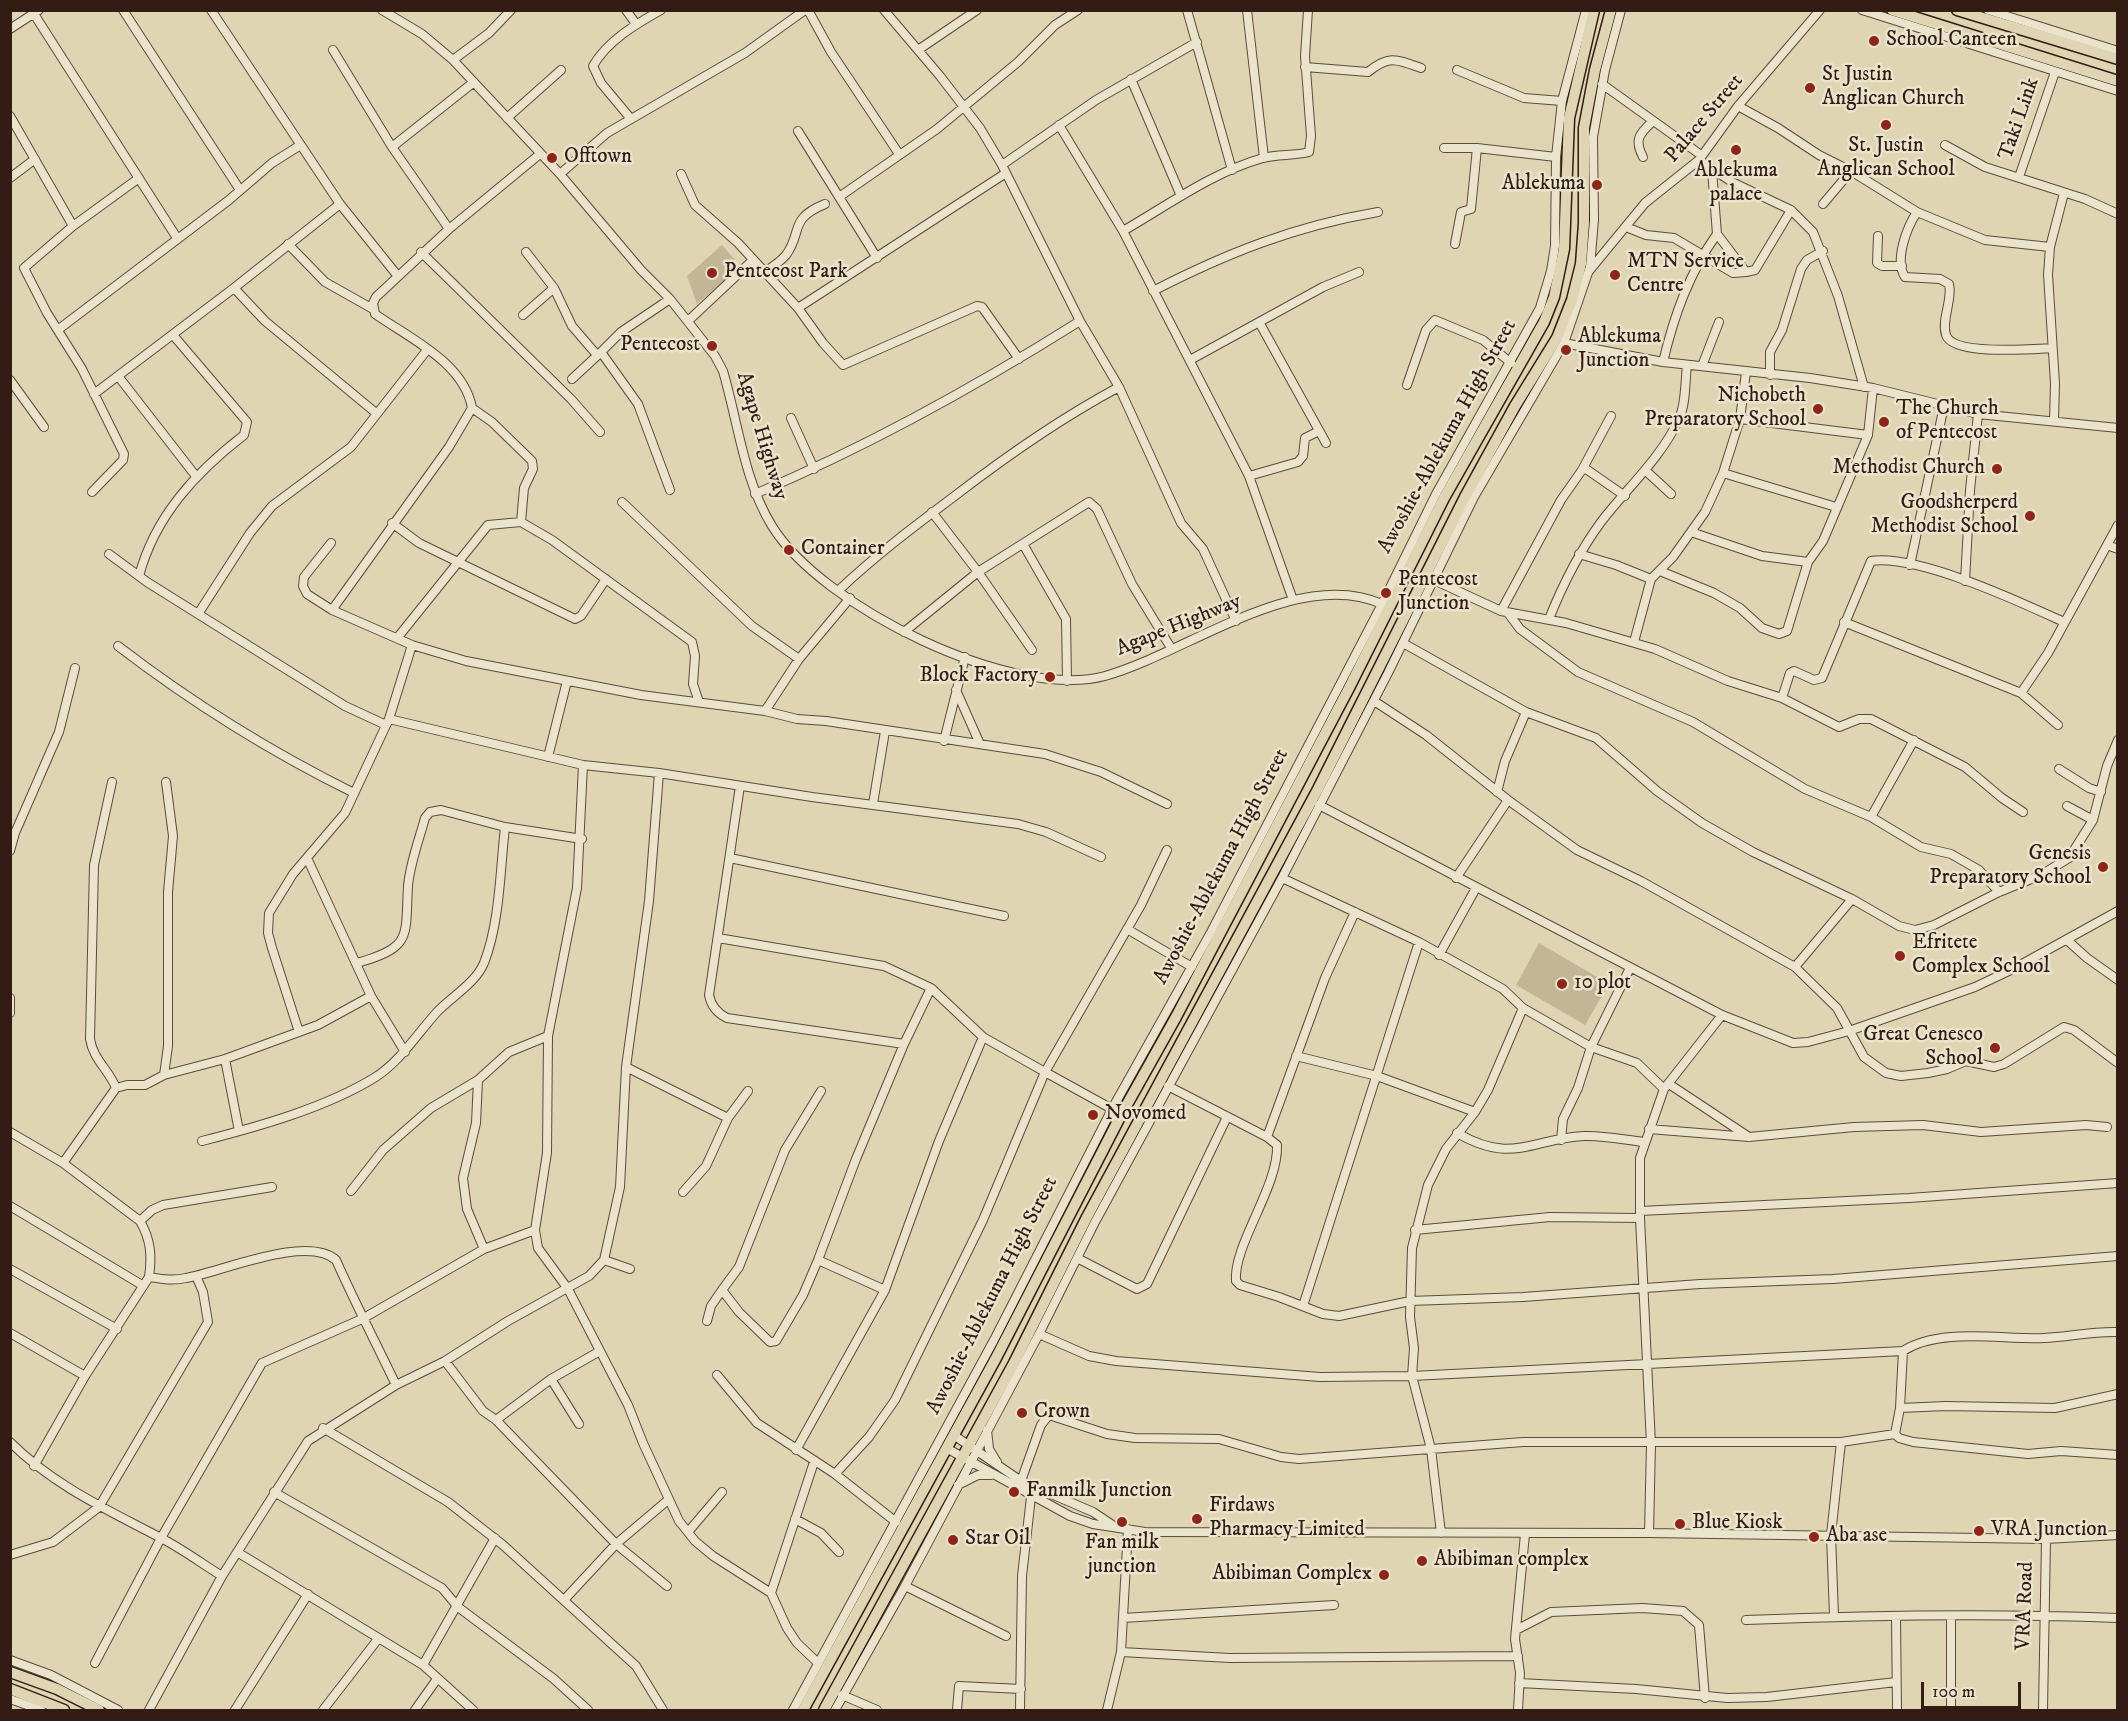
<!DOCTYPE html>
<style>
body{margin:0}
#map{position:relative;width:2128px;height:1721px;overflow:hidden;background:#dfd5b2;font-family:"IM FELL DW Pica",serif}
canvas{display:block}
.frame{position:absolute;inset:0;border:12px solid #321c13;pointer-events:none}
.scale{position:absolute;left:1921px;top:1682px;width:100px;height:27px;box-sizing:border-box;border:3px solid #321c13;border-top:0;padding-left:8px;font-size:18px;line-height:21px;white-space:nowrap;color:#321c13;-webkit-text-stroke:4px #eae4cd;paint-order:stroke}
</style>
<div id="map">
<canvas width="2128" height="1721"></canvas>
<div class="frame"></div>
<div class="scale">100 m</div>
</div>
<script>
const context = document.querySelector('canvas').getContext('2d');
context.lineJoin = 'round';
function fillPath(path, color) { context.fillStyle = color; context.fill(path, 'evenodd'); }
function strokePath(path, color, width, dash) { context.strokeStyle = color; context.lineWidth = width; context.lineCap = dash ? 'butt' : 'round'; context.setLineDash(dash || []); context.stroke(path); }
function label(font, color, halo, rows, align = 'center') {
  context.font = font + ' "IM FELL DW Pica",serif'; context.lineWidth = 5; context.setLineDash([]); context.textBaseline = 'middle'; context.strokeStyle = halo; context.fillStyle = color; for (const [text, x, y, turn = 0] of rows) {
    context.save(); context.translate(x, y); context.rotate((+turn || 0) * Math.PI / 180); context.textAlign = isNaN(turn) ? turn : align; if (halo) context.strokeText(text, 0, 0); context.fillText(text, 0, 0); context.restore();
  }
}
const green = new Path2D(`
 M722,245L735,260L737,270L697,304L687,276Z
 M1539,943L1609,984L1585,1025L1516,985Z`);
const minor = new Path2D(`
 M123,10L240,190
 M211,10L340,204L397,275
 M382,10L422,34L453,60L560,174L641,270L670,299L715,356L723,371C738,422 744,481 772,526C821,606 1012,701 1105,676C1187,653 1298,566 1382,604
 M626,10L636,24
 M808,10L831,52L899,154
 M884,10L940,76L980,128L1002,165L1080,321L1119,387L1181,523L1203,549L1236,621
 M1187,10L1232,170
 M1247,10L1264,158
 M1862,10L2118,91
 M1988,10L2118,51
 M34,14L177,238
 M10,29L39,10
 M333,50L392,147L449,229
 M918,50L977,10
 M453,60L489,33L511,10
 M1305,67L1368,72C1389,55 1396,59 1421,68
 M1457,70L1524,98L1562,101
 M1131,79L1181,196
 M1602,84L1701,155
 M1738,106L1778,128L1819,155L1851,171L1917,212
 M10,116L73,226
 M507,118L561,70
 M631,119L601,83L593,66C607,41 636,24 661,10
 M1059,125L1123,231L1249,476L1293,600
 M798,131L877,258
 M1945,145L1985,167L2085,199L2118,214
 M392,147L474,82
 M1444,148H1477L1556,157
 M1643,157C1634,140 1639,134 1652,122
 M1699,160L1732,182L1791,210L1813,232L1838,296L1864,387
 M1002,165L1096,100L1197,42
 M1712,170L1717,234L1746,272L1755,270L1791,210
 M560,174L607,133L745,53L805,10
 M681,174L695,205L738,243L798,308L823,343L843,365L977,306L982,307L1019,359
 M2019,177L2055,72
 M10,178L35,159
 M839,197L937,129L1018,62L1055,25L1078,10
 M340,204L234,288L265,321L376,413
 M1823,204L1851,171
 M1626,227L1646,235L1674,238L1733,273L1746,272
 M1123,231C1168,205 1213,172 1263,158C1278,154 1294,156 1309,152L1311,136L1305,56L1308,10
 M1878,236L1877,263L1882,266H1902
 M288,244L325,282L373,309
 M1455,244L1461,212L1471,209L1477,148
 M2050,247L1985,240L1917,212C1907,227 1894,260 1905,277L1940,279L1949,284C1953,300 1941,319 1946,335C1953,356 2032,349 2052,348
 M421,252L571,399L600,432
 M526,252L554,288L572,326L597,355
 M1589,271L1645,203L1699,160L1738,106L1820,10
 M763,273C771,268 780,262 786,255C803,232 788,219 825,204
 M1153,291C1227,253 1295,226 1378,212
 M670,299L621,332L601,352L638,404L670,490
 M798,308L1006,173
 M523,315L554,288
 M688,321L752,261
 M1259,322L1326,443
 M59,329L229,200L272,163L299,146
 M1564,343L1663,362L1810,378L1873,388L1978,414L2118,428
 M1190,360L1323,287L1359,272
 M1663,362C1674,316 1689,273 1717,234
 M1702,366L1719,322
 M1770,375V352L1782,330L1801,269L1807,260L1823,251
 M118,376L195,475
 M572,379L600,353
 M10,380L44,427
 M1407,385L1426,330L1435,320L1483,340L1511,363
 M94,394L234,288
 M472,408L492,422L532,461L533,469L524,488L521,522L552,540L692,642L695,656L693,684L699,702
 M791,418L814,469
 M1740,419L1868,435
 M2054,421L2055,383L2048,275L2050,247L2064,193
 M1582,470L1586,469L1625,496
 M1645,470L1671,494
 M1723,473L1836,507
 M1249,476L1298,462L1303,456L1305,438L1319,431
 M92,492L123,460L124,454L82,369L47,313L24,268L73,226L139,178
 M755,494C869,446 975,387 1080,321
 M622,502L752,626L799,659
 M932,512L978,572L1032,650
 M392,523L419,543L575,619L581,616L606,579
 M1691,532L1762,556L1808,562
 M331,543L304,577L303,586L307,594L332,610L412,645L466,661L641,695L765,711L797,719L826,721L1045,754L1101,772L1167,804
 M1023,544L1066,619L1067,681
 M2107,545L2118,549
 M109,554L147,582L345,706L386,725
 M1579,554L1616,565L1651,579
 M1910,565L1944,406
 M1660,571L1714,593L1740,608L1762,628L1779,634L1787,631L1808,562L1823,541L1868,435L1873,388
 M139,576C155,516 196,472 244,435L247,422L173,335
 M1434,580L1501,611L1566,623L1655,649L1728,681L1782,698L1839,727L1859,719H1871L1965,767L2002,798L2023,812
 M1965,581L1970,490L1978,414
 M839,590C876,555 916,525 956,495C1008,455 1061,418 1119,387
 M332,610L449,447L472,408C464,363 411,339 375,314L373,303L376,297L449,229L540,154
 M1501,611L1561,500L1582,470L1611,416
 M1508,613L1520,629L1578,672L1693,722L1805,789L1871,817L1921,847L1951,854L1979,870L1999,892
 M198,614L250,533L272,506L351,447L427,350
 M1549,619C1563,584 1579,552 1601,522C1627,488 1661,458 1679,419C1686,404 1685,382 1687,365
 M1844,622L2021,693L2058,725
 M904,632L978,572L1089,502L1097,509L1132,584L1171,648
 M398,637L488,525L521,522
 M1634,642L1651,579L1673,557L1705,512L1723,473L1740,419L1746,372
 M1403,643L1526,712L1596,738L1657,791L1702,823L1753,852L1852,899L1899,926L1915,930L1934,925L1999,892L2041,875L2069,858L2093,820L2107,766L2118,740
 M118,646C191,702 271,752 354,793
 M956,690L980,744
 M2021,693L2048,653L2118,525
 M1782,698L1790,673L1794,671L1814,680L1822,678L1871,561C1918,554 2020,602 2064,622
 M1374,701L1426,735L1508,800L1577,850L1641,881L1795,967L1837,1008L1864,1057L1886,1073L1901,1076L1928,1073L1947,1069L1966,1061L1994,1067L2004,1064L2064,1027L2074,1030L2118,1063
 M765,711L799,659L850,598
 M389,719L583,765L659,773L812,797L1018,824L1046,832L1101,857
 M944,741L965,657
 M548,757L567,681
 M583,765L577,888L548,1036L547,1153L535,1230L538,1248L568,1289L628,1405L643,1443L679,1521L695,1541L713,1556L771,1593L787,1628L797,1643L818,1663
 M2059,769L2089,788L2101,792
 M112,782L94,865L90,1039C93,1059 109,1070 116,1088
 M740,786L709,995C711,1006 717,1013 727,1018L904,1044
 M1497,792L1505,761L1526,712
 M873,804L885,731
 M1319,805L1722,1015L1793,1043L1808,1042L1849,1031L1975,987L2013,969L2118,911
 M2067,806L2093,820
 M1871,817L1914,740
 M10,851L15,833L59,732L75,668
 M307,858L371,996L405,1052
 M730,858L1004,916
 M1282,878L1419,942L1503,989L1523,1008L1591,1047L1637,1063L1664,1089
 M1456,878L1508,800
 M1127,929L1192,967
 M718,938L884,966L931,988L983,1037
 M2067,940L2087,958L2118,980
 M1439,955L1476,888
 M357,963C413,947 405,937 408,886C410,863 419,840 425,818L430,812L441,810L505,827L582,839
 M1795,967L1852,899
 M10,998V1013
 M299,1032L272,948L268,933L269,913L293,874L345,813L389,719L412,645
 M1296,1056L1377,1076L1475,1112
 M225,1059L239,1131
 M626,1067L728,1118
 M164,1075L168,1046V892L173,836L166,782
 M478,1080L476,1123L463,1178L467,1209L484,1249
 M1669,1084L1749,1137
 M1168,1086L1267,1137L1277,1145C1279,1186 1233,1245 1236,1281L1240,1285L1279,1297L1323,1314L1339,1316L1410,1301L1523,1297L1700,1284L1833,1279L2118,1256
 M821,1091L785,1150L739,1267L722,1290L739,1312L770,1342L776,1341L803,1295L818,1260L856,1159L904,1044L931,988
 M1649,1129L1749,1137L1854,1127L1923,1125L1981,1132L2086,1125L2107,1127
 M10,1132L63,1163L140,1221C151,1240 152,1256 149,1277L85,1376L34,1466
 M1457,1133C1513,1165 1530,1139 1584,1136C1603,1135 1625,1140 1644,1142
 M1267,1137L1325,978L1355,912
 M1561,1140L1563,1119L1578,1088L1591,1047L1630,968
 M202,1141C257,1127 325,1108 374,1078C400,1062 417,1034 437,1012C452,996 475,984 484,963C500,922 500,871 505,827
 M63,1163L116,1088L127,1085H145L164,1075L225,1059L318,1025L371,996
 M351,1191L383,1150L431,1108L478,1080L509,1052L548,1036
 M683,1192L706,1166L728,1118L748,1091
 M10,1206L142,1285
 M1640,1211L1909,1198L2118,1183
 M140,1221L152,1210L163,1205L272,1187
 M1415,1230L1550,1217L1640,1218
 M1077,1258L1137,1289L1147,1284L1227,1117
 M604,1260L630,1269
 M818,1260L885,1290
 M10,1269L117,1329
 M149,1277C162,1279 173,1281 186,1278C221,1272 307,1234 336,1260C355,1303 376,1343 396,1385
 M1303,1306L1419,942
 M707,1321L711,1306L722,1290
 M10,1333L85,1376
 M1039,1334L1089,1356L1116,1361L1320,1377L1412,1376L1903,1351C1941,1327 2002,1340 2044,1338C2069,1337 2092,1331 2118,1332
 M445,1361L483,1411L496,1420L616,1544L667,1586
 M717,1375L757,1423L835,1474L896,1522
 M551,1379L579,1424
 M1900,1408L1946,1406L2055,1408L2118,1394
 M496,1420L551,1379L600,1351
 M323,1428L448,1502L503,1545L636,1666L663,1710
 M987,1430L989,1449L997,1462
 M1895,1434L1900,1408L1903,1351
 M955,1436L1021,1481L1093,1512L1114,1526
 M10,1442C53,1485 106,1509 159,1537C181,1548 201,1563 222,1576
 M948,1449L1070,1516L1093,1524L1145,1532L1649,1533L2046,1539L2118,1535
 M796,1450L885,1290L939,1141L983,1037L1045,1072L1141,905L1167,850
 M835,1474L869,1437L895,1400L983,1220L1045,1072L1112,1109
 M1021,1481L1041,1425L1049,1415L1107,1434L1135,1438L1219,1439L1281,1457L1299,1459L1523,1442H1841L1895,1434L1899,1438L1913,1442L2028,1454L2061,1451L2118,1455
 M958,1485L978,1475H991
 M274,1492L442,1588L458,1607L554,1679L588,1710
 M795,1519L821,1533L839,1552
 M688,1532L722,1492
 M1441,1533L1431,1449L1412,1376L1414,1348L1410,1317L1412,1248L1428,1185L1446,1149L1475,1112L1488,1090L1523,1008
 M1649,1533L1651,1444L1640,1218V1158L1664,1089L1722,1015
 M237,1552L423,1665L473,1710
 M10,1555L53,1542L99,1507L208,1322L203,1292L196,1276
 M905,1586L1006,1636
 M771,1593L814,1462
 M564,1600L616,1544L668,1500
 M1834,1616L1831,1535L1841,1442
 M1896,1616L1897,1710
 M1123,1618L1334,1605
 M1746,1620C1869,1615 1994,1613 2118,1618
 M1516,1630L1551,1612L1642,1608L1683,1611L1699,1625L1705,1698
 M1121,1652L1230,1658L1518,1656
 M10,1660L51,1675L118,1710
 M95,1663L161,1538L262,1363L362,1319L484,1249L535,1230
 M423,1665L495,1538
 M1519,1683L1636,1689L1727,1698L1767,1697L1896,1682
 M842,1695L877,1710
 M10,1699L41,1710
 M149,1710L222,1576L308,1441L396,1385L445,1361L508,1321L589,1276L604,1260L620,1187L626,1067L649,901L659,773
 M235,1710L308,1594
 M323,1710L378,1639
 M415,1710L437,1679
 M793,1710L994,1340L1112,1109L1210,934L1382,604L1436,494L1540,308L1551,271L1555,246L1556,157L1562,101L1586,10
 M835,1710L905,1586L1039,1334L1095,1222L1282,878L1388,673L1474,497L1564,343L1590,267L1594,220L1593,137L1605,70L1621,10
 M957,1710L959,1686L1021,1689
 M1020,1710L1022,1576L1031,1497
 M1107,1710L1121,1652L1128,1529
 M1518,1710L1520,1673L1515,1639L1525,1534
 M1951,1710V1617
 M2043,1710L2046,1539`);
const major = new Path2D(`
 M1892,10L2118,81
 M1957,10L2118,59
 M10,1672L57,1689L99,1710
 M10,1689L64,1710
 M803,1710L996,1358L1120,1117L1176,1017L1349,688L1444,498L1544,322L1554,297L1564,249L1569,118L1594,10
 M824,1710L1014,1363L1087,1217L1318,789L1465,497L1515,406L1557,338L1572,300L1581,264L1584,223V128L1595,70L1611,10`);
const markers = [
 [1874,41,6,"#8f2418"],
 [1810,88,6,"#8f2418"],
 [1886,125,6,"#8f2418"],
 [1736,150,6,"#8f2418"],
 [552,158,6,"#8f2418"],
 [1597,185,6,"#8f2418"],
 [712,273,6,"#8f2418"],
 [1615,275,6,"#8f2418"],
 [712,346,6,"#8f2418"],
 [1566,350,6,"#8f2418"],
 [1818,409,6,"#8f2418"],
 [1884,422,6,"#8f2418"],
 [1997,469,6,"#8f2418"],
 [2030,516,6,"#8f2418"],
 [789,550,6,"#8f2418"],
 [1386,593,6,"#8f2418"],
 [1050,677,6,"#8f2418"],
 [2103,867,6,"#8f2418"],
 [1900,956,6,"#8f2418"],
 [1562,984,6,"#8f2418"],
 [1995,1048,6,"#8f2418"],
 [1093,1115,6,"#8f2418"],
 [1022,1413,6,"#8f2418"],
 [1014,1492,6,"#8f2418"],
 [1197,1519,6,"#8f2418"],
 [1122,1522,6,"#8f2418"],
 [1680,1524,6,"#8f2418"],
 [1979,1531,6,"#8f2418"],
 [1814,1537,6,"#8f2418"],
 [953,1540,6,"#8f2418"],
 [1422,1561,6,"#8f2418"],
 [1384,1575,6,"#8f2418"]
];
const poiNames = [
 ["School Canteen",1886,41],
 ["St Justin",1822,76],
 ["Anglican Church",1822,100],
 ["St. Justin",1886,147,"center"],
 ["Anglican School",1886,171,"center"],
 ["Offtown",564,158],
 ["Ablekuma",1736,172,"center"],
 ["palace",1736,196,"center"],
 ["Ablekuma",1585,185,"right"],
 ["MTN Service",1627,263],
 ["Centre",1627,287],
 ["Pentecost Park",724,273],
 ["Ablekuma",1578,338],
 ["Junction",1578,362],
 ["Pentecost",700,346,"right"],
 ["Nichobeth",1806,397,"right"],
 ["Preparatory School",1806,421,"right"],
 ["The Church",1896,410],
 ["of Pentecost",1896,434],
 ["Methodist Church",1985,469,"right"],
 ["Goodsherperd",2018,504,"right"],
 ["Methodist School",2018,528,"right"],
 ["Container",801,550],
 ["Pentecost",1398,581],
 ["Junction",1398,605],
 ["Block Factory",1038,677,"right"],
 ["Genesis",2091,855,"right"],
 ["Preparatory School",2091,879,"right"],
 ["Efritete",1912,944],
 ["Complex School",1912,968],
 ["10 plot",1574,984],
 ["Great Cenesco",1983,1036,"right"],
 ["School",1983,1060,"right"],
 ["Novomed",1105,1115],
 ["Crown",1034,1413],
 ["Fanmilk Junction",1026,1492],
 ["Firdaws",1209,1507],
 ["Pharmacy Limited",1209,1531],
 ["Blue Kiosk",1692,1524],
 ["VRA Junction",1991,1531],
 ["Aba ase",1826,1537],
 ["Star Oil",965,1540],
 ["Fan milk",1122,1544,"center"],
 ["junction",1122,1568,"center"],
 ["Abibiman complex",1434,1561],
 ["Abibiman Complex",1372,1575,"right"]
];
const streetNames = [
 ["Palace Street",1705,119,-50],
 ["Taki Link",2020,119,-71],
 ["Agape Highway",761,436,73],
 ["Awoshie-Ablekuma High Street",1448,437,-61],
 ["Agape Highway",1179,626,-22],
 ["Awoshie-Ablekuma High Street",1222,867,-62],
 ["Awoshie-Ablekuma High Street",993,1296,-63],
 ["VRA Road",2026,1606,-88]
];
fillPath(green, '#c2b697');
strokePath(minor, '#5d4a3b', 10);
strokePath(major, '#321c13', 13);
strokePath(minor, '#eae4cd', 8);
strokePath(major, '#dfd5b2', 10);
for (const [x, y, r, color] of markers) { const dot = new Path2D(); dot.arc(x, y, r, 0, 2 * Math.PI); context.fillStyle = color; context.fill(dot); strokePath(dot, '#eae4cd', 2); }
label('21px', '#321c13', '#eae4cd', poiNames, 'left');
label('21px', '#321c13', '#eae4cd', streetNames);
</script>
